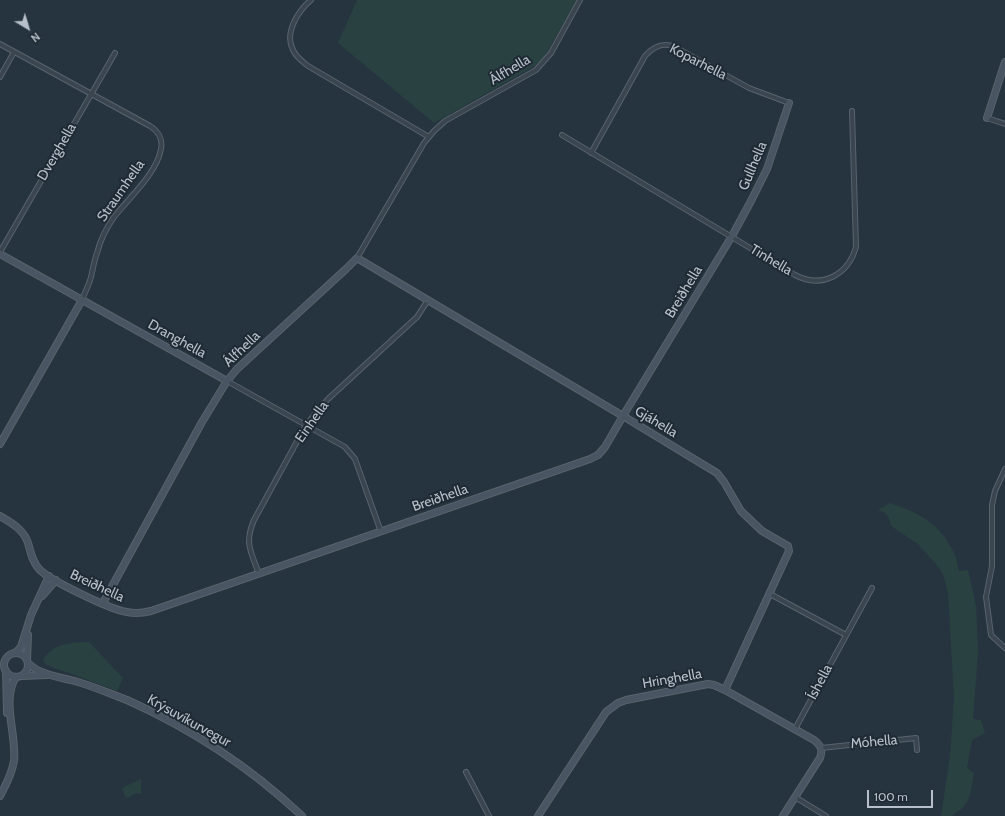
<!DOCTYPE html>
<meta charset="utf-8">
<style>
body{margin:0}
#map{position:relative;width:1005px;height:816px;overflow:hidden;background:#26343f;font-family:Cabin,sans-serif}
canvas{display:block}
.north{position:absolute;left:8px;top:8px;width:40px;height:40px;-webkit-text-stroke:3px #1f2a34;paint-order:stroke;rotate:142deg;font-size:11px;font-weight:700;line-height:16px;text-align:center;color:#b7c0ca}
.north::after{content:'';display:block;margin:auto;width:14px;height:18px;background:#b7c0ca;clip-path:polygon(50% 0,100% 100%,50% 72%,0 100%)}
.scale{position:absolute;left:867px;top:790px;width:66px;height:18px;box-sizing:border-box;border:2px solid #b7c0ca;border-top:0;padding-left:5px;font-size:12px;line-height:14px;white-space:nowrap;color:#b7c0ca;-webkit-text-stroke:3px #1f2a34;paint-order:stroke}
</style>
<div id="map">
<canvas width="1005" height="816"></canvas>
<div class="north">N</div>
<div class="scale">100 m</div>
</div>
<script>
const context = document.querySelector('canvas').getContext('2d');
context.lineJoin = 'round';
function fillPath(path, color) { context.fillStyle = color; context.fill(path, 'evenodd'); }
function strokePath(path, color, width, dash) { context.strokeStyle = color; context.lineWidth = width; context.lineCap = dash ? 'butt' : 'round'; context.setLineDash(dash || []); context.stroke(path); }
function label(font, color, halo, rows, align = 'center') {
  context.font = font + ' Cabin,sans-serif'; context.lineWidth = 4; context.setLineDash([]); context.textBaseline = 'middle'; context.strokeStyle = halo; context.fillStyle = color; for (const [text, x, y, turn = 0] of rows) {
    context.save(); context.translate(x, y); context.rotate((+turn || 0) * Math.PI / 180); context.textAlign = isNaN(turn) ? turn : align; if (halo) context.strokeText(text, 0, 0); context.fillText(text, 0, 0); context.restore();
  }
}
const green = new Path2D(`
 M357,0H577L543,59L533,67L434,123L338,43Z
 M890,503C919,513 940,523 954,553C957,559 957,566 959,571L968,570L976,606L978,653L973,719L981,720L985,733L972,740L967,768L974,773C971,789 971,806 955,813L953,816H941L950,756L954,698L948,592L943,574L935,563L918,544L891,526C889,517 888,513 878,510Z
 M89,642L123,678L117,691L80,677L52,667L45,664L43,660C55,642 70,643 89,642Z
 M141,779V794L136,793L126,798L122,788Z`);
const street = new Path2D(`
 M311,0C298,11 284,33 293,50C296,57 302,61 308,66L429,137
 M0,44L150,126C158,131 163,139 161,149C157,173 129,198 114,217C107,227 100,241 97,253C94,261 93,269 91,277C89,285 85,292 82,300
 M0,77L14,52
 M987,118L1005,124
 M562,135L795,275C822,289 848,275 856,247L852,111
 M591,153L645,56C654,46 663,42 675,47L749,88L789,103
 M0,252L115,53
 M357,258L424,143L434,131L445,121L536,70L551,53L580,0
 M227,381L345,447L355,459L381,532
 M1005,469L995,491L992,505V566L986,597L991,635L1005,648
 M259,574C251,552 244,543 254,520L306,425L328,399L417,317L428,300
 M770,594L846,635
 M795,729L872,588
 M821,748L916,738L917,750
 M466,772L489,816
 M795,797L826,816`);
const secondary = new Path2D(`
 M987,118L1005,62
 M0,254L227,381
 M0,444L82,300
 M0,516C12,523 24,530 28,543C31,553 32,561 39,569C49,580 111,610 127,612C136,614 143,613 151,611L590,459L598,455L605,447L623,416L732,236L751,201L767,169L789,103
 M42,596L56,580
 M103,603L202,422L227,381L237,369L346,269L357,258L623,416L717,473L724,482L741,511L762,531L788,546L789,551L725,690
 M15,653L21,647L31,615L49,576
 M4 665a12 12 0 1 1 24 0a12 12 0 1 1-24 0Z
 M27,660L28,635
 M28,663C41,676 61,677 78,682C95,687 111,694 127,700C192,729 251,768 302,816
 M6,671L7,713
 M22,676L47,675
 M0,796C6,785 12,773 14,761C17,735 1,700 16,677
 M538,816L606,712L618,703L626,700L708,684L714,685L725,690L814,740C821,745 823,750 820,758L783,816`);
const streetNames = [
 ["Koparhella",698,62,27],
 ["Álfhella",510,70,-31],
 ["Dverghella",57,152,-60],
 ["Gullhella",753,166,-67],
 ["Straumhella",121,191,-55],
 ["Tinhella",771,260,31],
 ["Breiðhella",684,292,-59],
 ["Dranghella",177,339,29],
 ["Álfhella",242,349,-44],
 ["Einhella",312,422,-55],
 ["Gjáhella",656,422,31],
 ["Breiðhella",440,498,-19],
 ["Breiðhella",97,586,25],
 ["Hringhella",672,679,-10],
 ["Íshella",820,682,-62],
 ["Krýsuvíkurvegur",189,721,29],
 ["Móhella",874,742,-5]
];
fillPath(green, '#294241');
strokePath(street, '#58636d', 6);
strokePath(secondary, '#58636d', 8);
strokePath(street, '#3a454f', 4);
strokePath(secondary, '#495562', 6);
label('14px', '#b7c0ca', '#1f2a34', streetNames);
</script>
